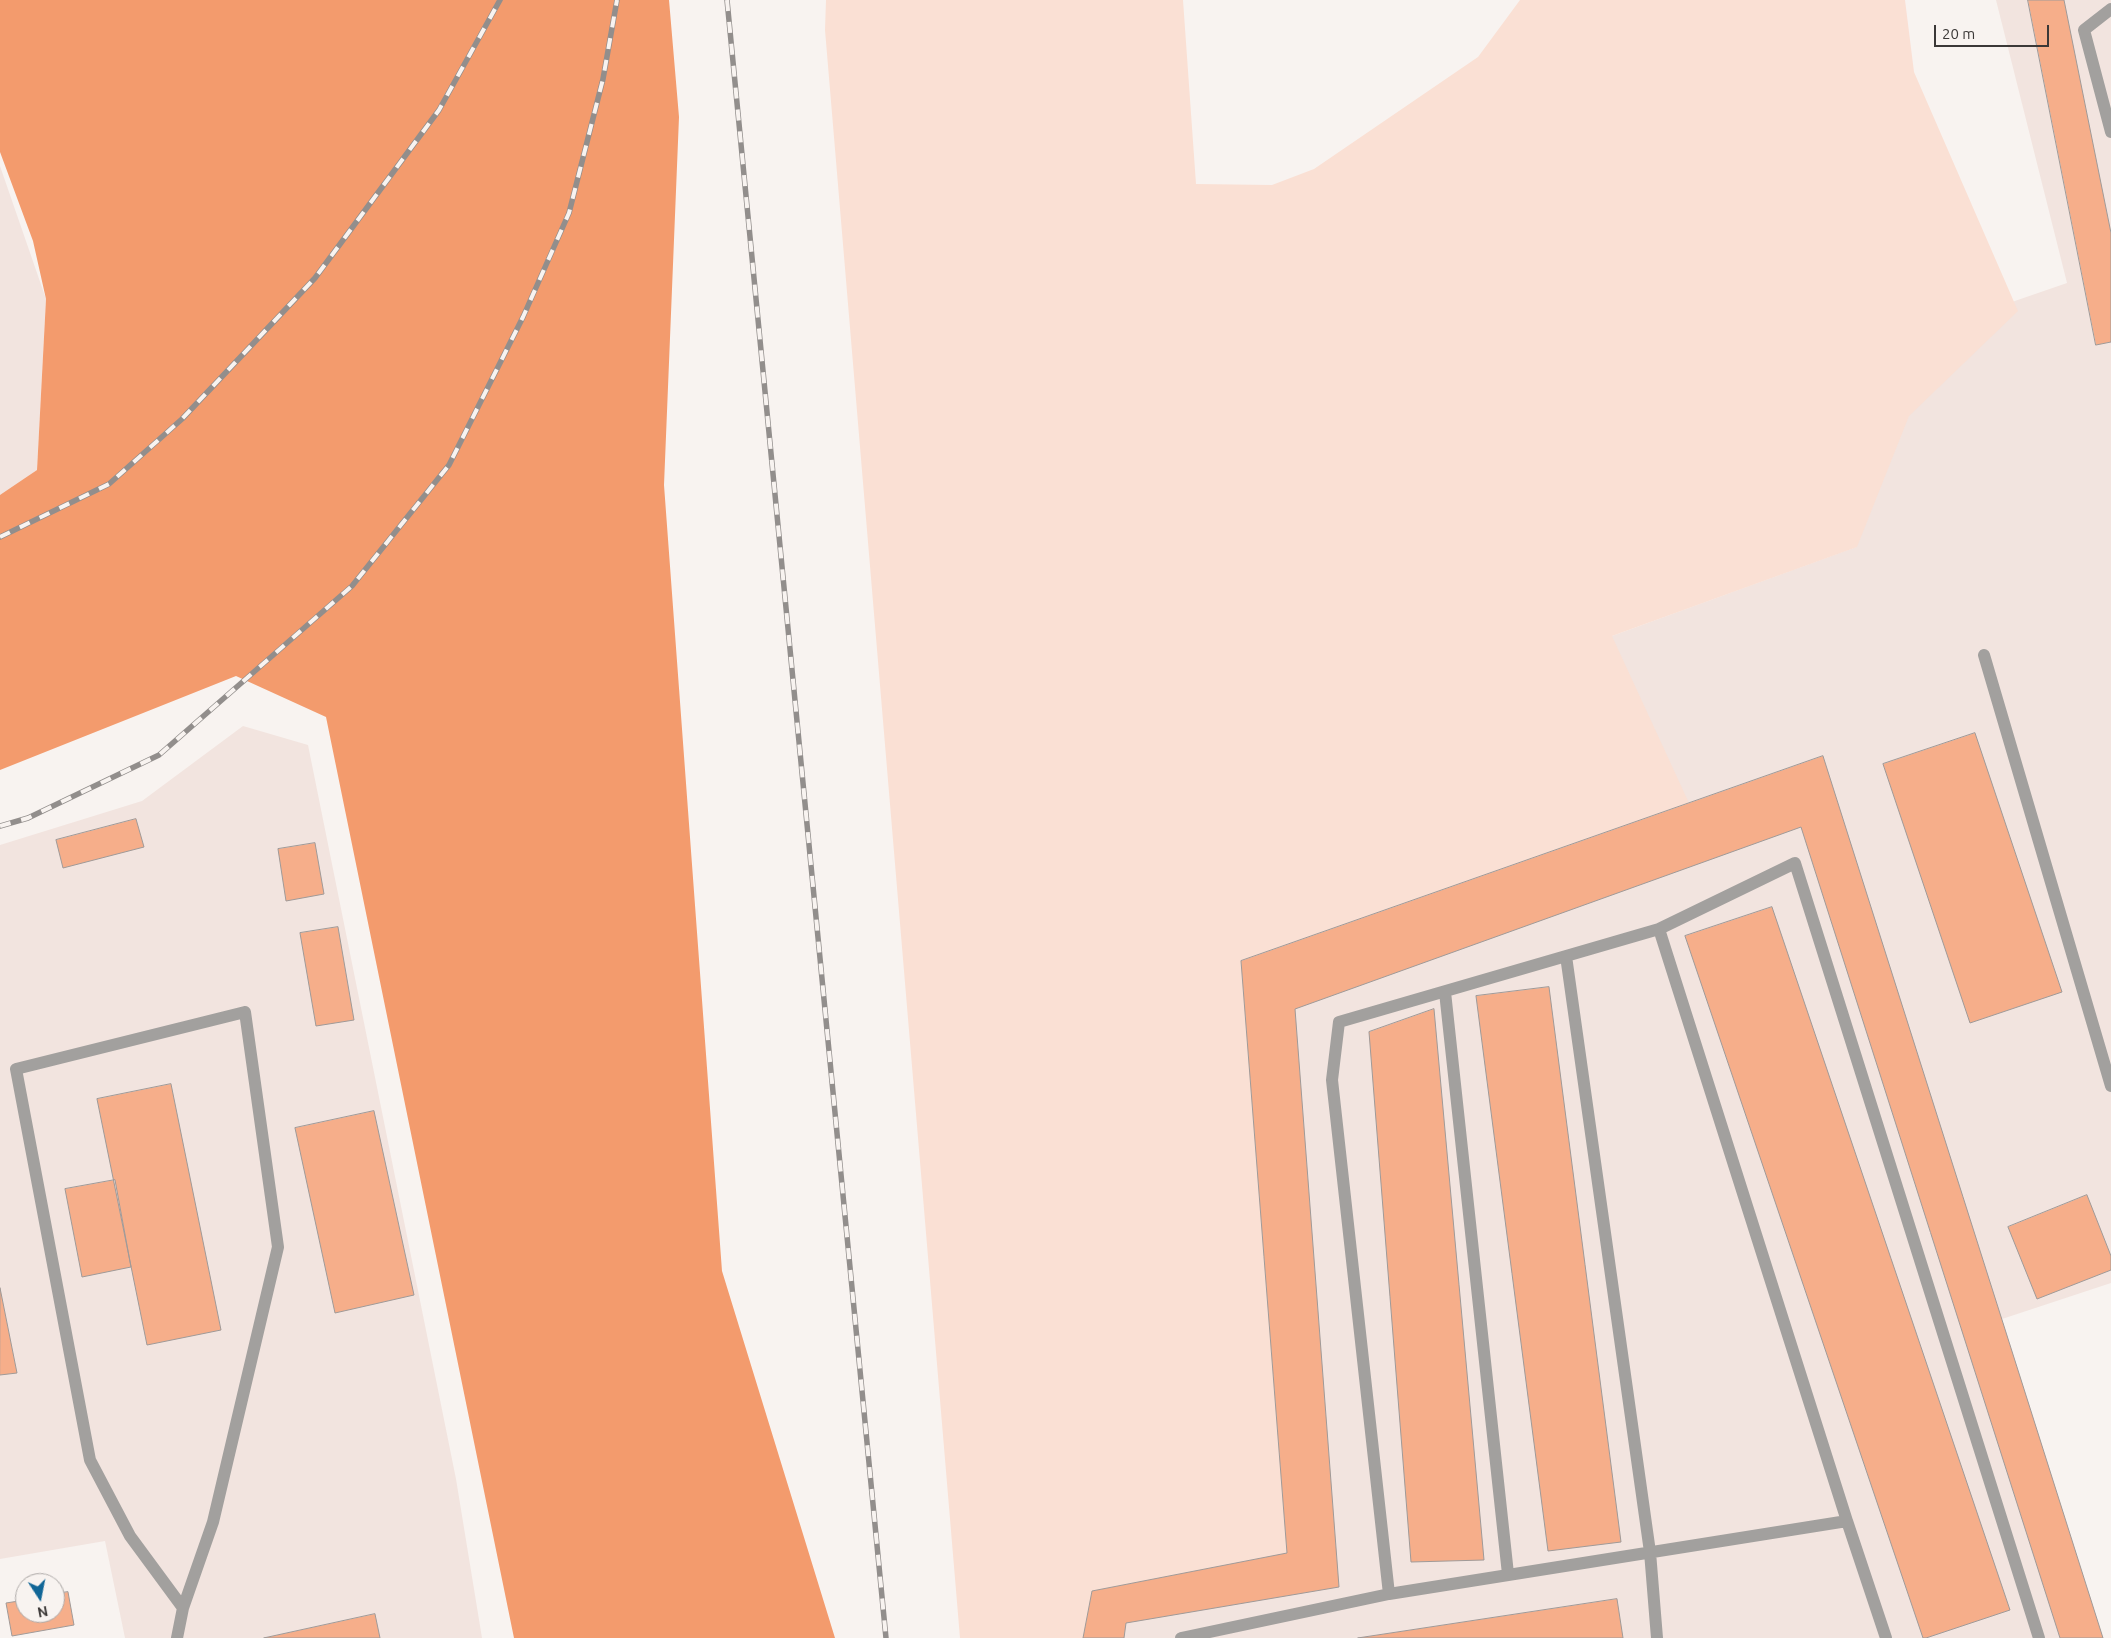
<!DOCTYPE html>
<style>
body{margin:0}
#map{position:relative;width:2111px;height:1638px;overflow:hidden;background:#f8f3f0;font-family:Ubuntu,sans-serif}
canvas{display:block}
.north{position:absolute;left:15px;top:1573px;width:50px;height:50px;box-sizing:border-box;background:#f8f3f0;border:1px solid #aca8a6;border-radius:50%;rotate:169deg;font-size:14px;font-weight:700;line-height:20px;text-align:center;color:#3b3837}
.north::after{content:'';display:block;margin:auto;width:18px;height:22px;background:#116697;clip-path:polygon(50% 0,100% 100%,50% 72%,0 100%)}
.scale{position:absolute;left:1934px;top:25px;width:115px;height:22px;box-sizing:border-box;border:2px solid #3b3837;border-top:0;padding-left:6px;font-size:15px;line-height:18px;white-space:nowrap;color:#3b3837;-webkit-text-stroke:4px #f8f3f0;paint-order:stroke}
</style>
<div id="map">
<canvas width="2111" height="1638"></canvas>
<div class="north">N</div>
<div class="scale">20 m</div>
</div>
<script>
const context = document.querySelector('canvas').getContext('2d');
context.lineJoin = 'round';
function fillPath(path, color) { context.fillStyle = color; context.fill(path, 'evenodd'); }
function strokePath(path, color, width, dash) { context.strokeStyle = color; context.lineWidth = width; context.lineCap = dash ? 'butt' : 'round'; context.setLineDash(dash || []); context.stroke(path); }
const built = new Path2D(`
 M1996,0H2111V1283L2002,1319L2103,1638H1083L1092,1591L1287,1553L1241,961L1612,636L1856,547L1777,383L2067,283Z
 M0,166L46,299L37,470L0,498Z
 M243,726L308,745L456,1479L482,1638H125L105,1541L0,1559V845L142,801Z`);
const green = new Path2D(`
 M826,0H1183L1196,184L1272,185L1314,169L1478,57L1520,0H1905L1914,72L2018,311L1909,416L1857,547L1612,636L1689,803L1241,961L1287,1553L1092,1591L1083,1638H960L825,30Z`);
const forest = new Path2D(`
 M0,0H669L679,117L664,485L722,1271L835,1638H514L326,717L236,676L0,770V495L37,470L46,299L33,241L0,152Z`);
const building = new Path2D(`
 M2028,0H2064L2111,233V342L2096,345Z
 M1975,733L2062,992L1970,1023L1883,764Z
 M1823,756L2103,1638H2060L1801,827L1295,1009L1339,1587L1126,1623L1124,1638H1083L1092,1591L1287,1553L1241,961Z
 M136,819L144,847L63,868L56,840Z
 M315,843L324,894L286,901L278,849Z
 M1772,907L2010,1610L1926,1638H1923L1685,936Z
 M338,927L354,1020L316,1026L300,933Z
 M1549,987L1621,1542L1548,1551L1476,996Z
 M1434,1009L1484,1560L1411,1562L1369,1032Z
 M171,1084L221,1330L147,1345L97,1099Z
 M374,1111L414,1295L335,1313L295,1128Z
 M115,1180L131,1267L82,1277L65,1189Z
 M2087,1195L2111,1256V1270L2037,1299L2008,1227Z
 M0,1288L17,1373L0,1375Z
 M68,1592L74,1625L12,1636L6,1603L25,1600V1613H55V1594Z
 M1617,1599L1623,1638H1358Z
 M375,1614L380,1638H264Z`);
const service = new Path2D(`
 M2111,9L2084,30L2111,132
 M1984,655L2111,1086
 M1659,929L1795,863L2039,1638
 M1566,956L1650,1552L1657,1638
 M1445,992L1508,1574
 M1847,1521L1886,1638
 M177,1638L183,1608L213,1522L278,1247L245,1012L16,1069L90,1460L130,1536L183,1608
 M1181,1638L1389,1594L1332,1080L1339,1022L1659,929L1847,1521L1389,1594`);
const rail = new Path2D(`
 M727,0L886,1638
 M0,537L109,484L182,419L315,278L439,110L500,0
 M0,826L28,818L159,755L352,586L449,465L523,317L569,213L603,79L617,0`);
fillPath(built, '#f2e4df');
fillPath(green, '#fae0d4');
fillPath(forest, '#f39b6d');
fillPath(building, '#f6ae8a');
strokePath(building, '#a09a98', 1);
strokePath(service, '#a2a09e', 12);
strokePath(rail, '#928e8c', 5.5);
strokePath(rail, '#f8f3f0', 4, [11]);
</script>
